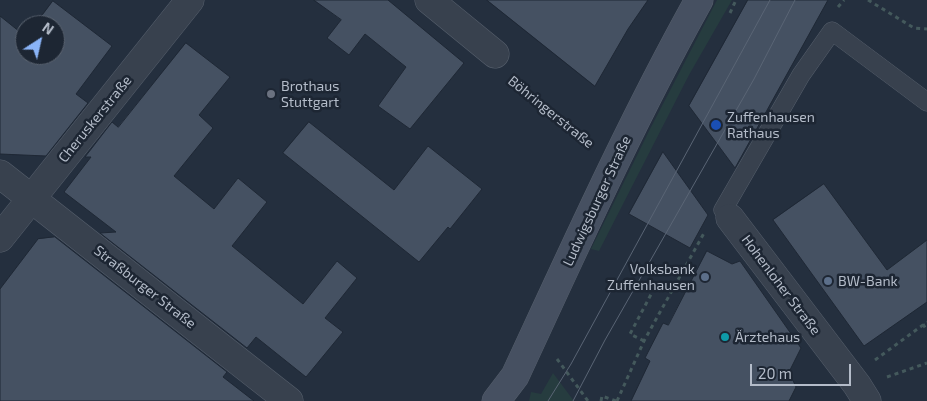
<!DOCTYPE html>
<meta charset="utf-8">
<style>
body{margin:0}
#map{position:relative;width:927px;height:401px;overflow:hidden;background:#242f3e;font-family:"Exo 2",sans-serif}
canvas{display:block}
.north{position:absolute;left:15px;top:15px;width:50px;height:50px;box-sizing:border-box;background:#1d2633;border:1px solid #59626f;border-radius:50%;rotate:35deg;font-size:14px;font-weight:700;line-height:20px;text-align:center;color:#b4bcc9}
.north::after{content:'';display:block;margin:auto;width:18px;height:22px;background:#8ab4f8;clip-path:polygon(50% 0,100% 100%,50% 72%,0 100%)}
.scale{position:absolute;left:750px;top:364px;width:101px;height:22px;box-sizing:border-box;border:2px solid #b4bcc9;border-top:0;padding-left:6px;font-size:15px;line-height:18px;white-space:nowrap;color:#b4bcc9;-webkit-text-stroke:4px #1d2633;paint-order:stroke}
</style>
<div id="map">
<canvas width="927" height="401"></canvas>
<div class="north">N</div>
<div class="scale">20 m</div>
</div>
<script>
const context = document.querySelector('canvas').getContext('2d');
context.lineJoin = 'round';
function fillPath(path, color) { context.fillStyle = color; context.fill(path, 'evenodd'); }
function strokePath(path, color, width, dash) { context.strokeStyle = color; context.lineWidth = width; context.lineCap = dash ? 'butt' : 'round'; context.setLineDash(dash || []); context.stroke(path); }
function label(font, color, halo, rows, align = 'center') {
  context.font = font + ' "Exo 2",sans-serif'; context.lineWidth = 5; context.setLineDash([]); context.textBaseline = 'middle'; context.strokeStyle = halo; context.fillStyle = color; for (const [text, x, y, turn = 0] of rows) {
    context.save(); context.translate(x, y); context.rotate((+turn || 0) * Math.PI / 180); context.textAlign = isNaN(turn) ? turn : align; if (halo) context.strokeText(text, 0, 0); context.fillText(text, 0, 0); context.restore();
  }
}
const green = new Path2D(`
 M717,0H732L689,75L599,251L591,249L650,129Z
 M553,373L574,401H529L531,392L541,394Z`);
const building = new Path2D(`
 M314,0H388L464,63L410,129L378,106L406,67L365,34L349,55L327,38L341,20Z
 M487,0H648L628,29L595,86Z
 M748,0H828L735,168L689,106Z
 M53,1L112,46L76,94L88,103L46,156L0,154V16L25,36V55H55V25H35Z
 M186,43L230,77L199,115L213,128L174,176L214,209L238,178L267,202L232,246L303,304L337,261L357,278L325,318L343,332L306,377L256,337L247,348L100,233L116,232L64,192L91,157H85L112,122L118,127Z
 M309,122L394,190L428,146L482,189L450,229L448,227L419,262L283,153Z
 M663,152L708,215L690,248L629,214Z
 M824,184L887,270L927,240V302L864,346L773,220Z
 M55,237L227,372L223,377L254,401H0V289L38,239Z
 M707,251L732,264L740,261L801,348L789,372L796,387L789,401H631L650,361L645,358L663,323L668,325Z`);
const path = new Path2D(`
 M868,0L914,28L927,29
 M838,7L844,0
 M730,13L736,0
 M511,80L590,143
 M923,324L927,331
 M644,341L630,334L656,285
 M557,359L588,401
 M875,360L927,322
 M887,377L927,363
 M601,401L602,396L616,401
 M617,401L644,341L704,233`);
const lane = new Path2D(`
 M730,218L723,210L801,75L832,31L927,102`);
const street = new Path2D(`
 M429,0L495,54
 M0,174L289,401
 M730,218L857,385L867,401
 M0,238L190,0`);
const secondary = new Path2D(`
 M496,401L515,376C574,249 631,122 699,0`);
const tram = new Path2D(`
 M548,401L571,364L770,0
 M573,401L605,340L754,79L795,0`);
const markers = [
 [271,94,5,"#6b7280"],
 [716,125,6,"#1a4fb4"],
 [705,277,5,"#5c6f8a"],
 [828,281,5,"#5c6f8a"],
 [725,337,5,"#0f9aa8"]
];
const poiNames = [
 ["Brothaus",281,86],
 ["Stuttgart",281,102],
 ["Zuffenhausen",727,117],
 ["Rathaus",727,133],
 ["Volksbank",695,269,"right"],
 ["Zuffenhausen",695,285,"right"],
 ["BW-Bank",838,281],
 ["Ärztehaus",735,337]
];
const streetNames = [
 ["Böhringerstraße",551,112,39],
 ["Cheruskerstraße",95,119,-51],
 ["Ludwigsburger Straße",597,201,-65],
 ["Hohenloher Straße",781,285,53],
 ["Straßburger Straße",145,287,38]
];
fillPath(green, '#263c3f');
fillPath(building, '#455162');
strokePath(building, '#1f2835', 1);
strokePath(lane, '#565f6c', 19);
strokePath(street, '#565f6c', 29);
strokePath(secondary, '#565f6c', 29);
strokePath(path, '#44595c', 3, [4, 4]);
strokePath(lane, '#38414e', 18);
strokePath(street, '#38414e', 28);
strokePath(secondary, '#465061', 28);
strokePath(tram, '#5a6575', 1);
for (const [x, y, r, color] of markers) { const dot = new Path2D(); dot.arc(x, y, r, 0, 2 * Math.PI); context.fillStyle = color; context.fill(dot); strokePath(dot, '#1d2633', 2); }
label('14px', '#b4bcc9', '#1d2633', poiNames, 'left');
label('14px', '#b4bcc9', '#1d2633', streetNames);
</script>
